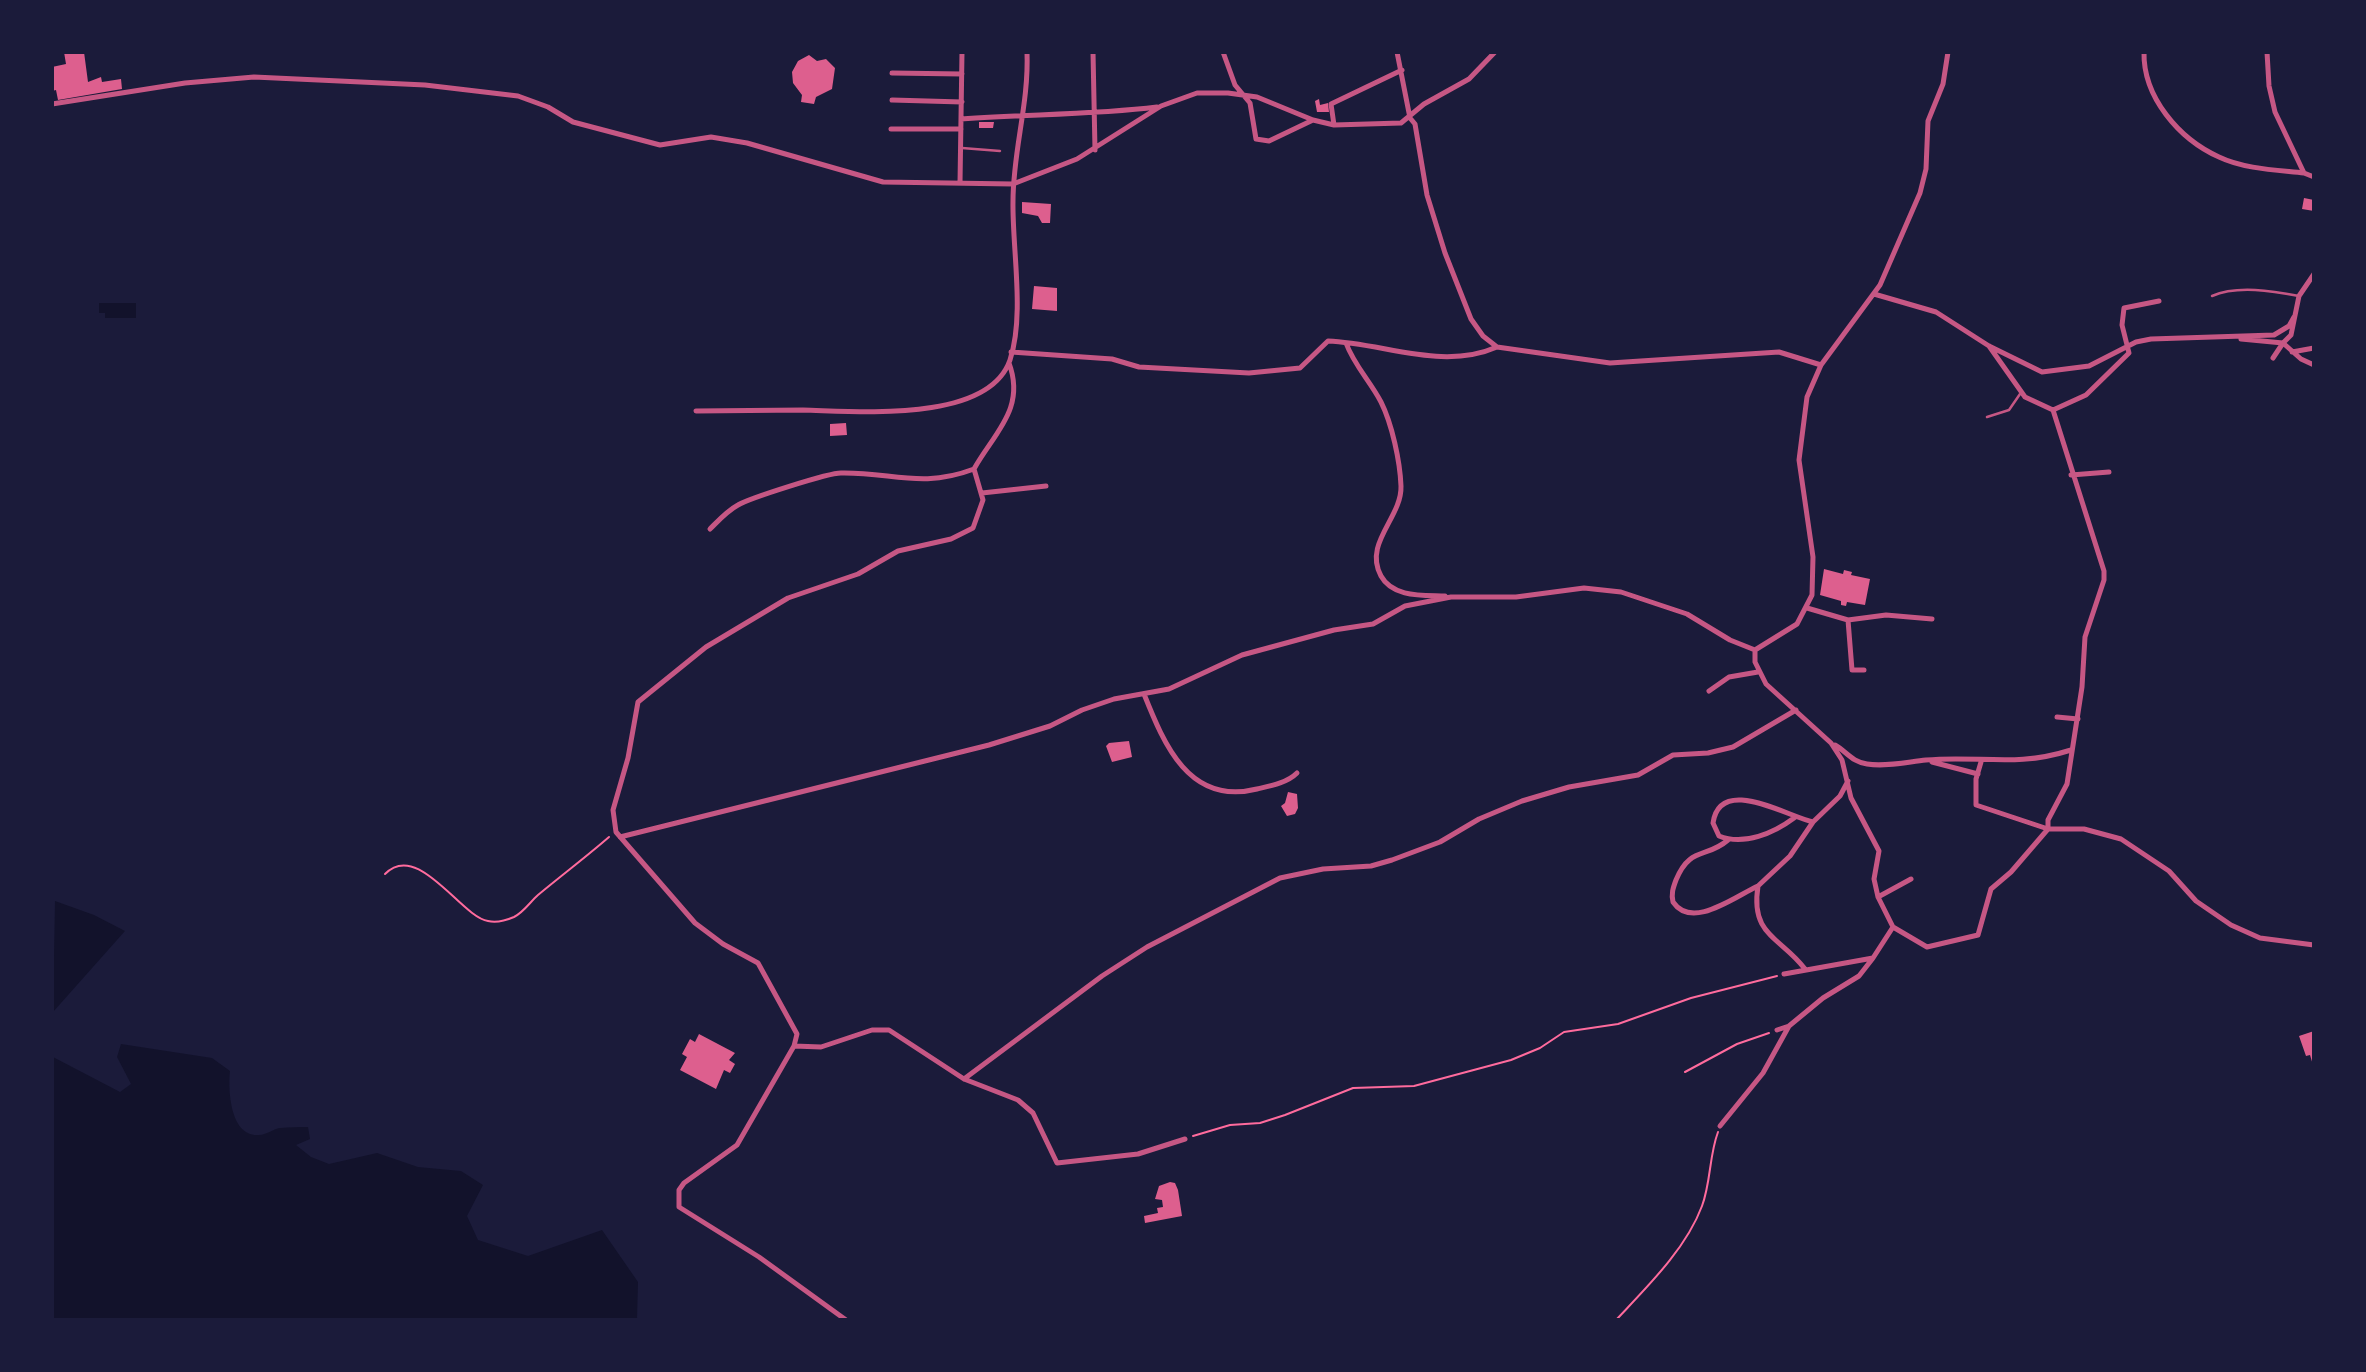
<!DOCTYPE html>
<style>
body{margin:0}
#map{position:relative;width:2366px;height:1372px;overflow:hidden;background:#1b1b3a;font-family:"DejaVu Sans",sans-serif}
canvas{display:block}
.frame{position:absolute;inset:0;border:54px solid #1b1b3a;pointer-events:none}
</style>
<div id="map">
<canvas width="2366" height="1372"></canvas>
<div class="frame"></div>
</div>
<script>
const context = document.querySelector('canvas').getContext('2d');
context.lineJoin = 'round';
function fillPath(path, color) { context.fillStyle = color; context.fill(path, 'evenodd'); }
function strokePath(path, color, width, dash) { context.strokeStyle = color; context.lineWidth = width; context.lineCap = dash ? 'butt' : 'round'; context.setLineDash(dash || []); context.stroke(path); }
const water = new Path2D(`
 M99,303H136V318H105V313H99Z
 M55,901L94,915L125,931L53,1012Z
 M121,1044L212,1058L230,1071C228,1090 230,1137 259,1135C266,1135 273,1129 280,1128C289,1127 299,1127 308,1127L310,1139L296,1145L311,1157L329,1164L377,1153L418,1167L461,1171L483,1185L467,1216L478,1240L528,1256L602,1230L638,1282L637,1319H53V1057L120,1092L131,1084L117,1057Z`);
const building = new Path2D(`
 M64,52H84L88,82L101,77L102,82L121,79L122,89L58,100L56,90L52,91V67L66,64Z
 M809,55L817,61L826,59L835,68L832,89L816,97L814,104L801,102L802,95L793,83L792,72L798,61Z
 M1319,99L1320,105L1328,103L1329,112H1317L1315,101Z
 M979,122H994L993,128H979Z
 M2304,198L2314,200V211L2302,209Z
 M1022,202L1051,204L1050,223H1042L1038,216L1022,213Z
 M1034,286L1057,288V311L1032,309Z
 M846,423L847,435L830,436V424Z
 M1824,569L1843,574L1844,570L1852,572L1851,575L1870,579L1865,605L1847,602L1846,606L1841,605V601L1820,595Z
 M1129,741L1132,757L1112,762L1106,746L1109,743Z
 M1288,792L1297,794L1298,808L1295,814L1287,816L1281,806L1285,803Z
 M2314,1031V1065H2313L2310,1055L2306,1056L2299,1036Z
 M699,1034L735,1053L729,1060L735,1064L730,1073L724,1070L716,1089L680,1070L687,1057L682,1054L690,1039L695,1042Z
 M1170,1182L1175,1183L1178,1190L1182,1216L1145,1223L1144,1216L1158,1213L1157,1208L1163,1207L1162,1200L1155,1199L1159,1186Z`);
const path = new Path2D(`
 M385,874C418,840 461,917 488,921C496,923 507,920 514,917C524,912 530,902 538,895C562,875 586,857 609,837
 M1685,1072L1737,1044L1769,1033
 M1193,1136L1230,1125L1260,1123L1285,1115L1353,1088L1414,1086L1511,1060L1540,1048L1564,1032L1618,1024L1691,998L1777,976
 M1616,1320C1647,1287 1686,1249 1702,1206C1711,1182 1709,1156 1718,1132`);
const service = new Path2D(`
 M962,148L1000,151
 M2212,296C2237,285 2273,291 2299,296
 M1987,417L2009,410L2020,394`);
const minor = new Path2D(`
 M1093,52L1095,150
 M1223,52L1235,85L1250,103L1256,139L1269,141L1313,120
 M1397,52L1410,118L1415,124L1427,195L1445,253L1471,319L1483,336L1497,347L1610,363L1779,352L1821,365
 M1948,52L1943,84L1928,121L1926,169L1920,193L1880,285L1821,365L1807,397L1799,460L1813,557L1812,595L1797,624L1755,650V662L1766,684L1831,743L1842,760L1851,798L1879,851L1874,879L1878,897L1893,927L1927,947L1978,935L1991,889L2011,872L2048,829V820L2067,784L2082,687L2085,637L2104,580V571L2053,410L2025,397L1989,346
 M2144,52C2143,97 2179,139 2219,157C2244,169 2277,170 2304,173L2314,177
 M2267,52L2269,86L2275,112L2304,173
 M892,73L962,74
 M892,100L962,102
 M52,104L185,83L254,77L425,85L518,96L548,107L573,122L660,145L711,137L747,143L883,182L1013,184L1077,159L1161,106L1197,93H1228L1257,97L1313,120L1334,125L1401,123L1424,104L1469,79L1495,52
 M961,119C1027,114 1092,115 1157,107
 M1334,125L1331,104L1402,70
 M891,129H961
 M960,183L962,52
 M1874,294L1936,312L1989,346L2042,372L2089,366L2136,342L2151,339L2274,335L2289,326L2294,317
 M2241,339L2283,343L2291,335L2299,296L2314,274
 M1346,343C1354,365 1370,381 1381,402C1392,424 1400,461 1401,486C1402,518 1363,543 1381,576C1393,598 1424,595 1445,596
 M1011,352L1112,359L1139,367L1249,373L1300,368L1328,341C1384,343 1442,371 1497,347
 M2292,352L2314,348
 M2273,358L2283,343L2301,359L2314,365
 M2053,410L2086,395L2129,353L2122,325L2124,308L2159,301
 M696,411C732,411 767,410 803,410C855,411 988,424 1010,360C1025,315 1012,248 1013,201C1013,150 1029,104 1027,52
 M2071,475L2109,472
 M982,493L1046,486
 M710,529C719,520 727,511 738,505C750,498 828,473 841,473C892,472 921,489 974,469
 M1807,608L1848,620L1852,670H1864
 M1848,620L1886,615L1932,619
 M1709,691L1729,677L1758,672
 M1144,694C1164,744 1189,806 1257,789C1270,786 1287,783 1297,773
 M2057,717L2078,719
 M1835,745C1847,752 1852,762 1867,764C1886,767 1907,762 1926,760C1980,755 2015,768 2071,750
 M1932,762L1978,774
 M1981,762L1976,779V805L2048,829H2084L2121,839L2169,871L2196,901L2231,925L2260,938L2314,945
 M1794,818C1774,833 1744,846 1719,836L1713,823C1720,775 1786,816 1813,822
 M620,837L989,745L1050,726L1082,710L1114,699L1169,689L1242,655L1334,630L1373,624L1405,606L1451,597H1516L1584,588L1621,592L1687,614L1730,640L1755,650
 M1728,840C1706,859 1690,846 1676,880C1673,888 1671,894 1673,902C1692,930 1734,897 1758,886
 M1878,897L1911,879
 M1805,969C1781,937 1750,936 1758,886L1790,856L1813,822L1840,796L1848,781
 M1784,974L1873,958L1893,927
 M1777,1030L1789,1026
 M794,1046L821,1047L872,1030H889L964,1079L1018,1100L1033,1113L1057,1163L1138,1154L1185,1139
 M964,1079L1102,976L1147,947L1280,878L1323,869L1371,866L1392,860L1440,842L1479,819L1522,801L1569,787L1638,775L1673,755L1708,753L1733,747L1796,710
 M1720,1126L1763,1073L1789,1026L1823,998L1859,976L1873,958
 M846,1320L759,1257L679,1207V1190L684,1183L737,1145L794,1046L797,1034L758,963L723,944L695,923L616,832L613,810L628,758L638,702L706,647L788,598L858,574L898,551L951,539L973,528L983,500L974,469C994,433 1026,409 1009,363`);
fillPath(water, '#12122b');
fillPath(building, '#dd5f8e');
strokePath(path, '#ff6b9d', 2);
strokePath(service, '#c65784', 2.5);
strokePath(minor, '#c65784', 5);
</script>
